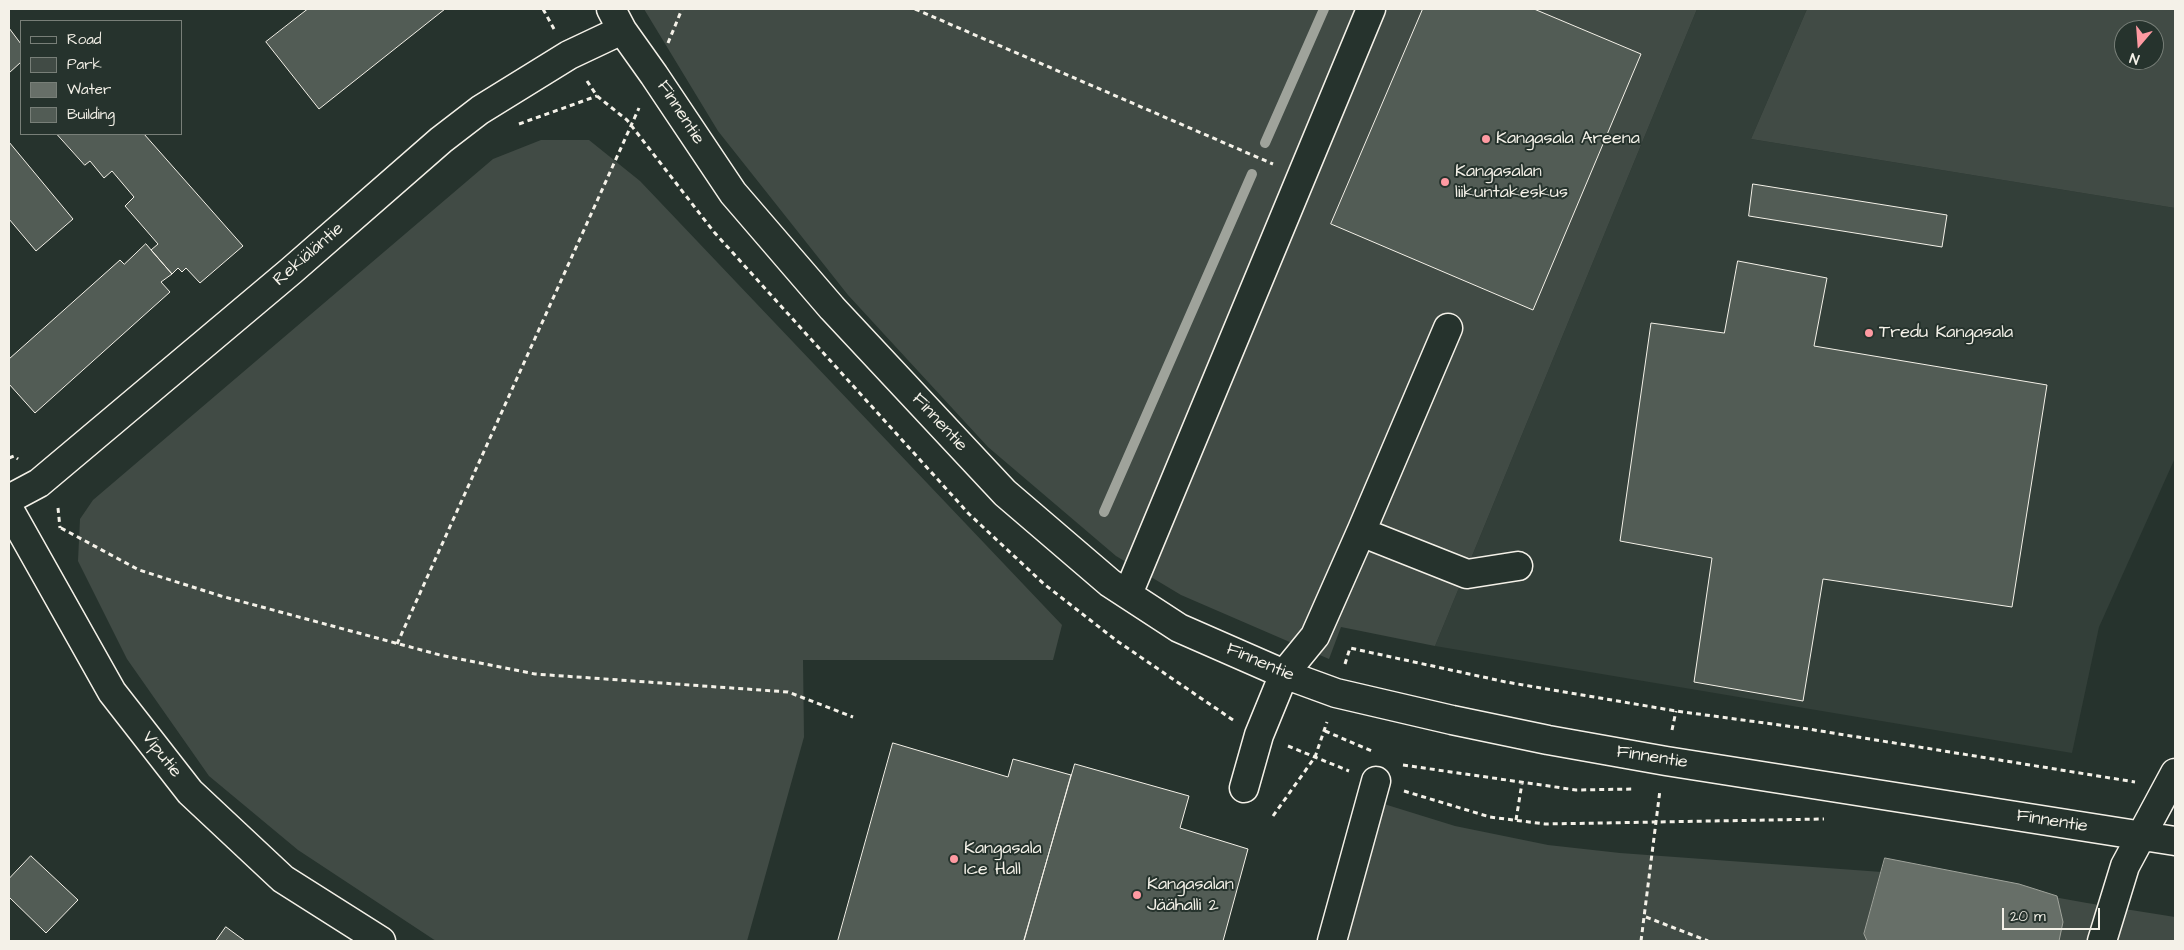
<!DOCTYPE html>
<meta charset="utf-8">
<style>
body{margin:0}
#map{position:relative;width:2184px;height:950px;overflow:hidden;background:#26332d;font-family:"Architects Daughter",sans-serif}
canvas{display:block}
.frame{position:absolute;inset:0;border:10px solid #f4f1e8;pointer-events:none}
.legend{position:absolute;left:20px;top:20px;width:162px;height:115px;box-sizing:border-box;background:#26332d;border:1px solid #787f78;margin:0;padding:6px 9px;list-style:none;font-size:15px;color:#f4f1e8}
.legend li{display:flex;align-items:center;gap:10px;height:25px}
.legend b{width:25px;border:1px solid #787f78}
.north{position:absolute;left:2114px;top:20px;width:50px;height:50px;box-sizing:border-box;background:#26332d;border:1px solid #787f78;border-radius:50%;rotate:198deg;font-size:14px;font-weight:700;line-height:20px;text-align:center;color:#f4f1e8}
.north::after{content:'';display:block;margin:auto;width:18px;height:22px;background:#ff9aa2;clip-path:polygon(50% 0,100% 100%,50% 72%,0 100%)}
.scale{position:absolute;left:2002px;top:908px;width:98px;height:22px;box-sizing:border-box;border:2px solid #f4f1e8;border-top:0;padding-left:6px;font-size:15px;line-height:18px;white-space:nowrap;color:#f4f1e8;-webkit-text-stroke:4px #26332d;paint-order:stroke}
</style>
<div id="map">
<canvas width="2184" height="950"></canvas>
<div class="frame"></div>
<ul class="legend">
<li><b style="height:6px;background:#26332d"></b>Road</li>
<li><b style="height:14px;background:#414b45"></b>Park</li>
<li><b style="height:14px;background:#676f68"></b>Water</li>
<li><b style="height:14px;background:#525c55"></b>Building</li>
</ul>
<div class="north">N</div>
<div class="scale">20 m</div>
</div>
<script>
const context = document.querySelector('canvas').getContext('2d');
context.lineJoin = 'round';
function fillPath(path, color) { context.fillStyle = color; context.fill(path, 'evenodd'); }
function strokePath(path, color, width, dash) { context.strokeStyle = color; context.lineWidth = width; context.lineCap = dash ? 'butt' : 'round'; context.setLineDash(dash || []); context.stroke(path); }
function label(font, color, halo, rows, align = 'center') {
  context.font = font + ' "Architects Daughter",sans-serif'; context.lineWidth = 4; context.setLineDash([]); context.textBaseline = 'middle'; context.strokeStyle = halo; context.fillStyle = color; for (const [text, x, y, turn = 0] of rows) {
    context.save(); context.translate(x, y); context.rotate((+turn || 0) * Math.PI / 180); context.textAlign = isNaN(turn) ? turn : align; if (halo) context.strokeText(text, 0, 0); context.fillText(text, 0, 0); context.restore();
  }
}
const built = new Path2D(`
 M1697,9H1807L1751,139L2175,208V458L2099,627L2072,753L1435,646Z`);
const green = new Path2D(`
 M644,9H1697L1435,646L1341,627L1329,659L1181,595L1116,556L988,447L848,295L718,131Z
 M1807,9H2175V208L1751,139ZM2124,30H2154V60H2124Z
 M541,140H589L640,181L1062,625L1053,660H803L804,737L747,941H436L298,850L209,776L127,659L78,561L80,519L93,500L493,159Z
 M1384,804L1455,826L1548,845L1620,853L1937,876L2087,903L2175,917V941H1346Z`);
const water = new Path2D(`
 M1885,858L2019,884L2057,896L2063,922L2059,941H1867L1864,934Z`);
const stream = new Path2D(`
 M1265,143L1324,9
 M1104,512L1252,174`);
const building = new Path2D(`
 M308,9H445L319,109L266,42Z
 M1423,9H1534L1641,54L1533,310L1331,224Z
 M9,28L21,44V62L9,73Z
 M57,134H144L243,246L200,283L186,268L182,272L178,268L172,274L151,250L158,244L125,206L134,197L112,171L104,178L90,161L85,165Z
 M9,142L73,219L36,251L9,219Z
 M1753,184L1947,215L1942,247L1749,216Z
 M146,244L172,274L161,282L170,292L35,413L9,384V359L120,260L124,264Z
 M1738,261L1827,278L1814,346L2047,385L2012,607L1823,579L1803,701L1694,682L1712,558L1620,541L1651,323L1724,333Z
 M893,743L1008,777L1013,759L1071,775L1024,941H838Z
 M1075,764L1189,796L1180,828L1248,849L1223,941H1024Z
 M31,856L78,900L46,933L9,897V879Z
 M226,927L245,941H216Z`);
const path = new Path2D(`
 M543,9L554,29
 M915,9L1273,164
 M668,43L682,9
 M587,81L597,96L627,120L714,232L969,514L1044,584L1117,641L1233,720
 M519,124L597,96
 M9,458L14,456L18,459
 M58,508L60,528
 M61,528L139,570L221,596L440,655L535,674L788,692L853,717
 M397,644L639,108
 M1345,664L1350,648L1506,682L1676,711L1802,728L2135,782
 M1672,730L1676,711
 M1325,731L1372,751
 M1288,746L1349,771
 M1403,765L1576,790L1635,789
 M1404,791L1490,817L1545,824L1824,819
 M1273,816L1315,757L1327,722
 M1516,820L1522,783
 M1646,917L1708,941
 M1641,941L1660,790`);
const minor = new Path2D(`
 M611,9L622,30L654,75L733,193L832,308L1005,493L1110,583L1179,628L1284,674L1336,693L1452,720L1548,740L1666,761L2175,841
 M9,499L39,483L291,271L441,140L480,110L569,55L622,30
 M9,509L112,692L190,792L283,879L381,941
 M1361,532L1448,328
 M1128,594L1371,9
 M1244,788L1259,735L1284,674L1315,636L1361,532L1467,574L1518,566
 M1332,941L1376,781
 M2102,941L2125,866L2175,773`);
const markers = [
 [1486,139,5,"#ff9aa2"],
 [1445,182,5,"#ff9aa2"],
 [1869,333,5,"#ff9aa2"],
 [954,859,5,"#ff9aa2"],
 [1137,895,5,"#ff9aa2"]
];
const streetNames = [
 ["Finnentie",680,113,57],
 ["Rekiäläntie",309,255,-41],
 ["Finnentie",939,423,47],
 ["Finnentie",1260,663,23],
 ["Viputie",161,755,52],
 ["Finnentie",1652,758,9],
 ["Finnentie",2052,822,9]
];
const poiNames = [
 ["Kangasala Areena",1496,139],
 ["Kangasalan",1455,172],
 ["liikuntakeskus",1455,193],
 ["Tredu Kangasala",1879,333],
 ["Kangasala",964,849],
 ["Ice Hall",964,870],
 ["Kangasalan",1147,885],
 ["Jäähalli 2",1147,906]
];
fillPath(built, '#333f39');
fillPath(green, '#414b45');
fillPath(water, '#676f68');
strokePath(water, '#9fa39b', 1);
strokePath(stream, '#9fa39b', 10);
fillPath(building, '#525c55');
strokePath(building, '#f4f1e8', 1);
strokePath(minor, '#f4f1e8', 31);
strokePath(path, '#f4f1e8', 3, [5, 4]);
strokePath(minor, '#26332d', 28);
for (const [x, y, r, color] of markers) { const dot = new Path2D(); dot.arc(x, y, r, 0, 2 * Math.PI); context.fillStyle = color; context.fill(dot); strokePath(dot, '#26332d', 2); }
label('18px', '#f4f1e8', '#26332d', streetNames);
label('18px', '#f4f1e8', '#26332d', poiNames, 'left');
</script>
